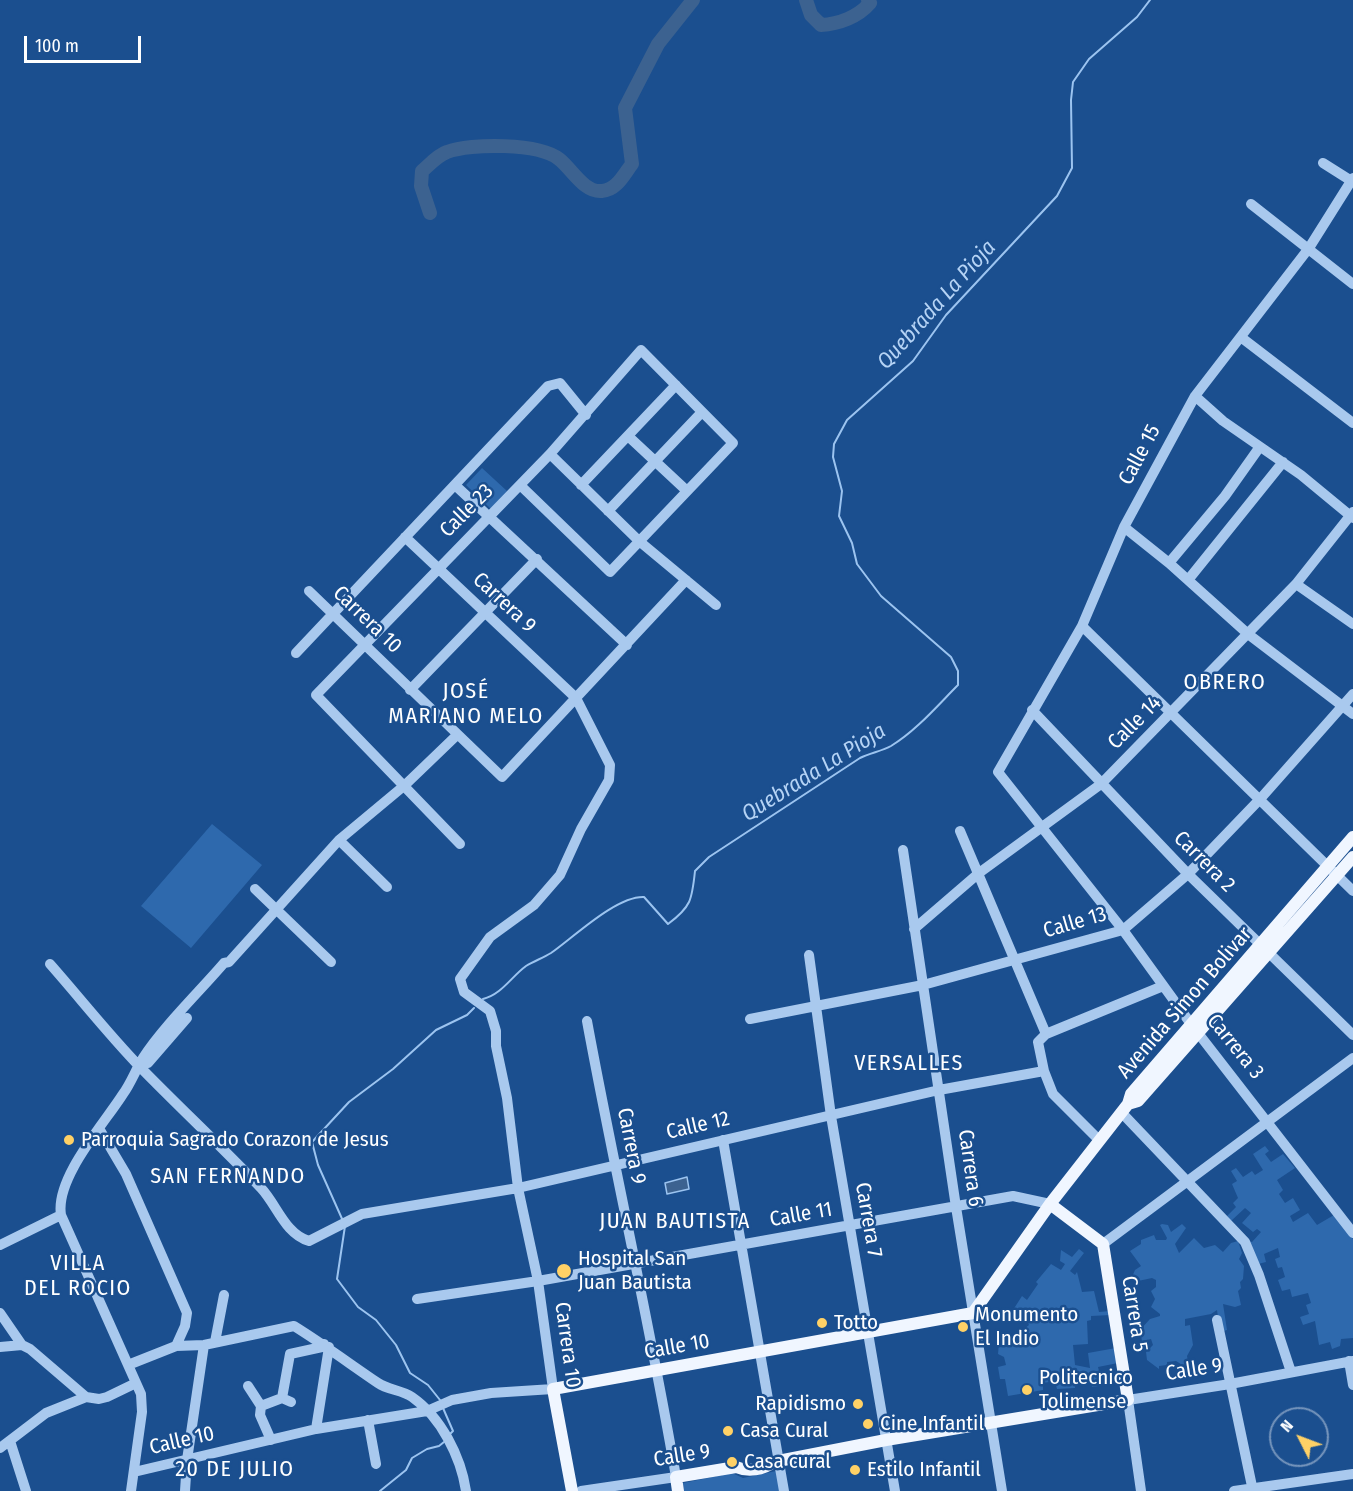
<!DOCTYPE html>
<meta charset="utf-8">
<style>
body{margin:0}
#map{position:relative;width:1353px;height:1491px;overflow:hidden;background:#1b4f8f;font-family:"Fira Sans Condensed",sans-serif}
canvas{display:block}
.north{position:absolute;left:1269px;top:1407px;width:60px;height:60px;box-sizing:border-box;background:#1b4f8f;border:2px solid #7695bc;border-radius:50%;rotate:312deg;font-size:16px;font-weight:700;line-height:24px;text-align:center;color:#fff}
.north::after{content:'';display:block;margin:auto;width:21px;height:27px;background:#ffd166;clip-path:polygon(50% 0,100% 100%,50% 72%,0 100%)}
.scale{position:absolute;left:24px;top:36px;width:117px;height:27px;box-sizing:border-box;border:3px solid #fff;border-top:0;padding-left:8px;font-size:18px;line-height:21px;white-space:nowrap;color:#fff;-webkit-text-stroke:4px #1b4f8f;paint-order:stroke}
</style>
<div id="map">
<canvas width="1353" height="1491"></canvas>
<div class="north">N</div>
<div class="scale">100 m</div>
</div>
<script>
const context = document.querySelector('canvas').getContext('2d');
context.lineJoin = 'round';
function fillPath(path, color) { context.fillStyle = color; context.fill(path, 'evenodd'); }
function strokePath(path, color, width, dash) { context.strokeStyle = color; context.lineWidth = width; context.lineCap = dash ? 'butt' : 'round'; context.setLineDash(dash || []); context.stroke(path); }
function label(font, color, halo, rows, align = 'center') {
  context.font = font + ' "Fira Sans Condensed",sans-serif'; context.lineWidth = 5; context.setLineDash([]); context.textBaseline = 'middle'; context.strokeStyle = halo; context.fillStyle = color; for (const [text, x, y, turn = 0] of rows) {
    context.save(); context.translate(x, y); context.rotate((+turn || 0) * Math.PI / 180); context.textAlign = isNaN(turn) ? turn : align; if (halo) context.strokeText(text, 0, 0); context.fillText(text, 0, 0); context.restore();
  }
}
const green = new Path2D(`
 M482,468L507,491L491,509L466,485Z
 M212,824L262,865L191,948L141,906Z
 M1265,1146L1269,1151L1265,1154L1271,1162L1283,1154L1295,1168L1277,1180L1283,1190L1279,1194L1285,1203L1293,1198L1300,1210L1290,1216L1293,1222L1308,1213L1317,1225L1334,1215L1353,1239V1338L1341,1339L1340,1346L1332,1349L1330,1342L1319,1345L1315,1321L1303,1325L1300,1317L1309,1314L1306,1305L1311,1303L1308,1293L1292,1297L1290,1289L1282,1291L1278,1280L1285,1277L1282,1267L1278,1268L1275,1259L1280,1257L1278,1248L1264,1254L1266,1262L1258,1264L1248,1241L1252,1242L1261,1232L1257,1229L1253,1232L1242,1223L1251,1213L1245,1208L1231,1221L1227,1216L1236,1207L1233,1203L1238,1198L1232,1184L1237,1181L1231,1171L1236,1168L1243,1177L1252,1171L1255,1175L1263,1170L1253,1154Z
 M1162,1224L1168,1225L1171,1232L1182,1224L1186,1228L1175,1244L1179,1253L1194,1238L1204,1248L1215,1245L1223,1252L1231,1243L1238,1241L1242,1253L1239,1259L1244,1266L1243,1279L1240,1282L1241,1288L1238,1291L1241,1305L1235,1307L1223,1304L1227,1330L1220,1332L1217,1310L1211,1314L1185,1319V1326L1190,1325L1193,1345L1187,1356L1188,1362L1184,1366L1176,1361L1167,1362V1365L1159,1366V1369L1147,1360L1146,1352L1153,1345L1151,1339L1142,1341L1140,1330L1150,1319L1160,1316V1314L1151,1307L1155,1299L1151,1291L1156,1287V1280L1152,1278L1138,1281L1132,1277L1135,1270L1141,1266L1130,1251L1141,1244V1240L1154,1235L1156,1240H1166L1167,1238L1160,1225Z
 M1079,1249L1084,1253L1070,1271L1075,1275L1077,1272L1082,1292L1094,1291L1099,1312L1110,1311L1111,1315L1091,1316V1320L1087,1321L1088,1344L1073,1345L1075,1365L1090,1368L1088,1353L1116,1348L1118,1363L1098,1367L1100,1375L1119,1371V1383L1092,1387L1091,1381L1075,1384V1388L1057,1389L1055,1381L1043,1383V1390L1008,1396L1005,1379H1000L998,1367L1006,1365L1004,1357L998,1354L999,1343L1009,1337L1012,1339L1029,1325L1027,1320L1013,1310L1022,1296L1027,1300L1038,1284L1036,1282L1051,1264L1061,1270L1065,1264L1060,1261L1061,1250L1072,1257Z
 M776,1471L780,1491H684L683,1483L732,1473L743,1478Z`);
const water = new Path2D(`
 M687,1177L689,1189L667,1194L665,1183Z`);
const stream = new Path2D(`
 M483,999C502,994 511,977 526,966C534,961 543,958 551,953C574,937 616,896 644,897L668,924C691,907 692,900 695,871L709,857L860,758C870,753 882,751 891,746C916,731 938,705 958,685V671L951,657L881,596L857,564L852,543L839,516L842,491L833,457L834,444L847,420L913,361L946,315L1057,196L1072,168L1071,100L1073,82L1089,59L1137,17L1150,0
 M343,1221L318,1165L312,1142L349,1102L393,1069L436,1030L467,1015L474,1008
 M345,1226L337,1279L358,1307L376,1320L396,1345L410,1373L428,1385L440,1400
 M443,1408L453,1431L449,1435
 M380,1491L406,1470L412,1458L427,1449L439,1446L444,1442`);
const river = new Path2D(`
 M806,0L811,15L821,25C839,24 858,17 870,3L868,0
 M430,213L421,186L422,171C429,165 438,155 447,152C471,143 539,143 559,159C572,169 584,193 602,191C617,190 624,174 632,164L625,108L658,44L693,0`);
const minor = new Path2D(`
 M1323,163L1353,182
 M1353,178L1309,248L1195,396L1124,527L1082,626L998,772L1123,930L1191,1024L1353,1233
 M1251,204L1353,284
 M1242,338L1353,423
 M1195,396L1223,421L1301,475L1353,518
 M628,436L687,491
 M550,454L639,541L716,605
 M581,485L676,385
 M456,486L627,645
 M608,511L702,412
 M1124,527L1169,563L1248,634L1353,714
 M1169,563L1225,496L1259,448
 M1188,580L1283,462
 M1296,584L1353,624
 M309,591L502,777L686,580
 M1082,626L1353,891
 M296,653L548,386L560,383L586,415
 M410,690L537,559
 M1032,710L1188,874L1353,1035
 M960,831L1046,1034
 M339,840L387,887
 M460,844L316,695L550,454L641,350L733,443L610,572L520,485
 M903,850L956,1207L1002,1491
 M255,889L331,962
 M914,929L979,873L1101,784L1296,584L1353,512
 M809,955L831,1116L895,1491
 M50,964C80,998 109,1035 141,1068C180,1108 222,1147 261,1188C277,1205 285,1234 309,1241L362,1214L518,1188L939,1090L1044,1071
 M750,1019L923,985L1123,930L1188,874L1261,798L1353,694
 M148,1063L187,1018
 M1121,1112L1245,1242L1259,1275L1291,1372
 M100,1130L126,1174L187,1313L185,1326L176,1346
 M1098,1139L1053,1094L1044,1071L1038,1042L1046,1034L1163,986
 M723,1140L784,1491
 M1103,1244L1353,1058
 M0,1245L61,1215
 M417,1299L538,1281L1013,1196L1050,1204
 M0,1313L22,1345L30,1349L86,1397
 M1217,1320L1253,1491
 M215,1342L224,1295
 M0,1347L22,1345
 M1349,1361L1353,1385
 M128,1365L176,1346L204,1345L294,1326C323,1344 350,1364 378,1383C388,1390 402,1390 412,1397C441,1417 461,1457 466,1491
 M248,1386L261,1406L260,1415L271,1440
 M282,1398L290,1354L322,1347L324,1344
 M261,1406L282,1398L291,1402
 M368,1420L376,1464
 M316,1429L329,1347
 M10,1441L26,1491
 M0,1448L46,1413L86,1397L99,1399L107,1397L136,1383
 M134,1472L316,1429L427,1411L452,1400L491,1393L553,1389L538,1281L518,1188L507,1098L496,1046V1031L490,1011L464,992L460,979L490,937L534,905L560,875L581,829L609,780L610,765L576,698L405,537
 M131,1491L142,1412L141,1394L61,1215C55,1178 104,1124 123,1094C131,1083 136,1069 143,1058C162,1028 200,991 224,963L229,962L339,840L405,785L457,735
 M185,1491L187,1460L204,1345
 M581,1491L676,1477C650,1324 615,1173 587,1021
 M1141,1491L1128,1400L1230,1384L1353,1361
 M1234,1491L1353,1474`);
const major = new Path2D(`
 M1128,1104L1138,1101L1353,857
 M572,1491L553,1389L973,1313L1050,1204L1128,1104L1131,1094L1353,837
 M678,1491L676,1477L736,1467C748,1472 763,1470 773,1462L886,1440L1128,1400L1103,1244L1050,1204`);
const markers = [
 [69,1140,6,"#ffd166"],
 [564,1271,8,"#ffd166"],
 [822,1323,6,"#ffd166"],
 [963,1327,6,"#ffd166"],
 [1027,1390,6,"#ffd166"],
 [858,1404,6,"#ffd166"],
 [868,1424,6,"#ffd166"],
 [728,1431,6,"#ffd166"],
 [732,1462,6,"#ffd166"],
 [855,1470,6,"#ffd166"]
];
const streetNames = [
 ["Calle 15",1140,455,-62],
 ["Calle 23",467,511,-45],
 ["Carrera 9",504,603,43],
 ["Carrera 10",367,620,44],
 ["Calle 14",1135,723,-45],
 ["Carrera 2",1204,862,45],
 ["Calle 13",1075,923,-16],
 ["Avenida Simon Bolivar",1185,1003,-49],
 ["Carrera 3",1235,1047,51],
 ["Calle 12",698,1126,-13],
 ["Carrera 9",631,1146,79],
 ["Carrera 6",970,1168,82],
 ["Calle 11",801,1215,-10],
 ["Carrera 7",868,1220,80],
 ["Carrera 5",1134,1314,81],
 ["Carrera 10",567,1345,82],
 ["Calle 10",677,1347,-10],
 ["Calle 9",1194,1370,-9],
 ["Calle 10",182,1441,-13],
 ["Calle 9",682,1456,-9]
];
const poiNames = [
 ["Parroquia Sagrado Corazon de Jesus",81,1140],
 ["Hospital San",578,1259],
 ["Juan Bautista",578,1283],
 ["Monumento",975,1315],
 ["El Indio",975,1339],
 ["Totto",834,1323],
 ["Politecnico",1039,1378],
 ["Tolimense",1039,1402],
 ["Rapidismo",846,1404,"right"],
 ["Cine Infantil",880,1424],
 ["Casa Cural",740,1431],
 ["Casa cural",744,1462],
 ["Estilo Infantil",867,1470]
];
const waterNames = [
 ["Quebrada La Pioja",937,305,-48],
 ["Quebrada La Pioja",814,773,-32]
];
const neighbourhoodNames = [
 ["OBRERO",1225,683],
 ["JOSÉ",466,692],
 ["MARIANO MELO",466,717],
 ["VERSALLES",909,1064],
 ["SAN FERNANDO",228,1177],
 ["JUAN BAUTISTA",675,1222],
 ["VILLA",78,1264],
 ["DEL ROCIO",78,1289],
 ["20 DE JULIO",235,1470]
];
fillPath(green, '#2e69ad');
fillPath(water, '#3c6290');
strokePath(water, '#9cc4f0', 1.5);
strokePath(stream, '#9cc4f0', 2);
strokePath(river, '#3c6290', 14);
strokePath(minor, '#a9c9ee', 10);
strokePath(major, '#f0f6ff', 12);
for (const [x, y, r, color] of markers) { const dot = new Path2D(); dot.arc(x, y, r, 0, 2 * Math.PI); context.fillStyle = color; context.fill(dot); strokePath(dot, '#1b4f8f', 2); }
label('21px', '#fff', '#1b4f8f', streetNames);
label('21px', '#fff', '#1b4f8f', poiNames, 'left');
label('italic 22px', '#b5d3f5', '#1b4f8f', waterNames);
context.letterSpacing = '1.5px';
label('22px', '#fff', '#1b4f8f', neighbourhoodNames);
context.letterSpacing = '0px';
</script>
